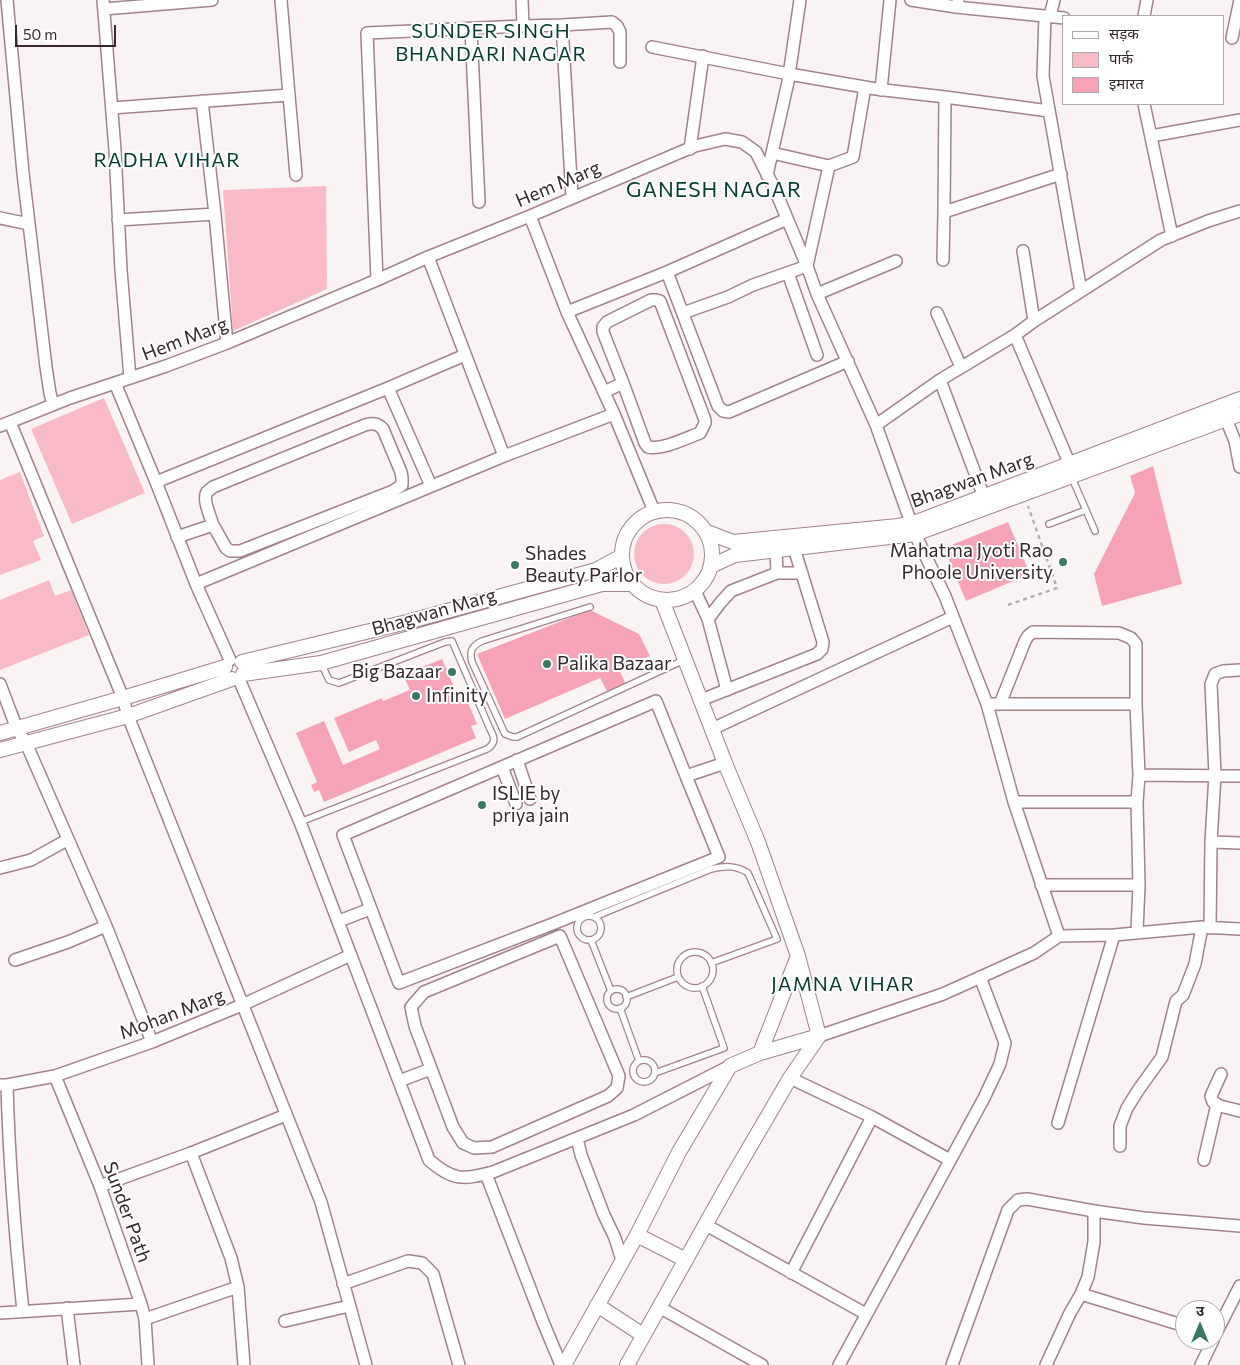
<!DOCTYPE html>
<meta charset="utf-8">
<style>
body{margin:0}
#map{position:relative;width:1240px;height:1365px;overflow:hidden;background:#faf3f4;font-family:Commissioner,"Noto Sans Devanagari",sans-serif}
canvas{display:block}
.legend{position:absolute;left:1062px;top:15px;width:162px;height:90px;box-sizing:border-box;background:#fff;border:1px solid #afa9ab;margin:0;padding:6px 9px;list-style:none;font-size:15px;color:#36292c}
.legend li{display:flex;align-items:center;gap:10px;height:25px}
.legend b{width:25px;border:1px solid #afa9ab}
.north{position:absolute;left:1175px;top:1300px;width:50px;height:50px;box-sizing:border-box;background:#fff;border:1px solid #afa9ab;border-radius:50%;rotate:0deg;font-size:14px;font-weight:700;line-height:20px;text-align:center;color:#36292c}
.north::after{content:'';display:block;margin:auto;width:18px;height:22px;background:#397865;clip-path:polygon(50% 0,100% 100%,50% 72%,0 100%)}
.scale{position:absolute;left:15px;top:25px;width:101px;height:22px;box-sizing:border-box;border:2px solid #36292c;border-top:0;padding-left:6px;font-size:15px;line-height:18px;white-space:nowrap;color:#36292c;-webkit-text-stroke:4px #fff;paint-order:stroke}
</style>
<div id="map">
<canvas width="1240" height="1365"></canvas>
<ul class="legend">
<li><b style="height:6px;background:#fff"></b>सड़क</li>
<li><b style="height:14px;background:#f9bac8"></b>पार्क</li>
<li><b style="height:14px;background:#f6a3b8"></b>इमारत</li>
</ul>
<div class="north">उ</div>
<div class="scale">50 m</div>
</div>
<script>
const context = document.querySelector('canvas').getContext('2d');
context.lineJoin = 'round';
function fillPath(path, color) { context.fillStyle = color; context.fill(path, 'evenodd'); }
function strokePath(path, color, width, dash) { context.strokeStyle = color; context.lineWidth = width; context.lineCap = dash ? 'butt' : 'round'; context.setLineDash(dash || []); context.stroke(path); }
function label(font, color, halo, rows, align = 'center') {
  context.font = font + ' Commissioner,sans-serif'; context.lineWidth = 4; context.setLineDash([]); context.textBaseline = 'middle'; context.strokeStyle = halo; context.fillStyle = color; for (const [text, x, y, turn = 0] of rows) {
    context.save(); context.translate(x, y); context.rotate((+turn || 0) * Math.PI / 180); context.textAlign = isNaN(turn) ? turn : align; if (halo) context.strokeText(text, 0, 0); context.fillText(text, 0, 0); context.restore();
  }
}
const green = new Path2D(`
 M326,186L327,289L233,331L223,190Z
 M104,398L145,493L72,524L31,429Z
 M20,472L44,536L33,541L41,560L0,575V480Z
 M634 554a30 30 0 1 1 60 0a30 30 0 1 1-60 0Z
 M49,580L55,596L71,590L89,635L0,670V600Z`);
const building = new Path2D(`
 M1153,466L1182,584L1102,606L1094,574L1135,493L1130,476Z
 M1008,522L1030,574L966,601L944,548Z
 M590,610L639,634L650,656L619,669L626,685L608,693L600,678L505,719L477,654Z
 M442,659L460,701L466,698L477,724L471,726L476,738L324,802L319,790L314,792L311,785L317,782L296,733L324,721L343,765L380,749L376,740L349,752L334,718L382,698L383,701L410,690L403,675Z`);
const path = new Path2D(`
 M1008,605L1057,588L1028,506`);
const service = new Path2D(`
 M1072,478L1095,531
 M1049,524L1086,510
 M590,607L482,641C472,646 469,651 472,662L505,734L513,737H517L684,660
 M300,822L487,749C496,743 495,738 490,729L452,641L445,642L339,683L329,680L321,663
 M577 928a12 12 0 1 1 24 0a12 12 0 1 1-24 0Z
 M594,917L711,869C725,866 736,865 748,873L777,939L711,963
 M591,940L611,991
 M677 970a18 18 0 1 1 36 0a18 18 0 1 1-36 0Z
 M607 999a10 10 0 1 1 20 0a10 10 0 1 1-20 0Z
 M626,997L678,977
 M620,1008L639,1061
 M633 1071a11 11 0 1 1 22 0a11 11 0 1 1-22 0Z
 M655,1073L724,1048L702,986`);
const minor = new Path2D(`
 M7,0L23,173L46,367L50,393L53,405
 M103,0L115,150L121,270L130,378
 M911,0L956,7L958,2
 M956,7L1064,18
 M104,9L212,0
 M1045,16L1043,76L1081,291
 M1050,16L1054,0
 M1144,16L1147,0
 M562,25L572,198
 M523,26L562,25L612,22L617,26L620,32V62
 M471,29L479,202
 M1232,38L1240,0
 M652,47L789,74L876,89L945,97L1049,111
 M881,90L890,0
 M289,95L296,175
 M945,97L944,212L1061,174
 M1144,104L1172,236
 M112,108L289,95L281,0
 M1151,136L1240,120
 M690,149L703,56
 M829,166L853,157L865,87
 M767,175L788,82L800,0
 M215,214L227,343
 M530,216L567,312L614,414L654,511
 M0,218L29,224
 M118,220L215,214L202,101
 M1023,251L1034,321
 M428,257L504,456L614,414
 M943,260L944,212
 M667,272L718,406L723,411L729,412L848,361
 M788,273L817,355
 M377,280L367,33L523,26L522,0
 M817,294L896,261
 M567,312L667,272L787,219
 M683,313L728,297L753,285L807,266L829,166L772,153
 M937,313L961,367
 M1015,335L1073,472
 M940,380L984,497
 M115,383L156,482L388,388L465,355
 M388,388L431,486
 M604,392L623,383L603,332V327L607,322L651,300H656L660,301L705,420V423L700,433C686,438 663,450 648,447L645,443L623,383
 M1226,419L1235,441L1240,467
 M10,422L123,698L128,716L321,1202L366,1365
 M876,425L940,380L1015,335L1034,321L1161,240L1208,221L1240,211
 M0,426L70,398L166,366L227,343L377,280L428,257L530,216L695,146L725,139L742,142L756,152L776,192L807,266L817,294L876,425L915,534L945,596L987,704L1014,802L1059,936L1034,953L943,994L819,1036
 M156,482L196,584L230,660
 M177,537L213,525C211,518 202,499 207,492C208,491 212,488 213,487L365,425C373,423 377,423 383,429L401,472L402,478V485L393,491L240,551H230L226,548L213,525
 M777,573H802
 M196,584L504,456
 M695,591L708,619L727,690
 M708,619L721,602L731,591L777,573L776,550
 M239,679L300,822L429,1160C453,1181 463,1180 493,1172L634,1115L730,1066
 M0,684L17,729L26,743L106,926L152,1042
 M701,700L817,654L822,649L823,642L794,548
 M987,704H1136V644L1131,638L1119,633L1033,632L1028,636L1025,641L1000,704
 M712,729L953,617
 M517,760L530,799
 M502,767L516,804
 M1139,775L1240,776
 M686,776L719,857L555,923L399,983L343,835L656,701L686,776L725,763
 M1014,802H1137L1139,775L1136,704
 M1211,842L1240,843
 M0,868L31,860L67,840
 M1041,885H1139
 M339,921L370,909
 M1210,928L1211,842L1215,775L1211,684L1215,674L1223,671L1240,670
 M1137,932L1139,885L1137,802
 M560,936L619,1076L617,1088L608,1096L492,1147L474,1148L463,1143L453,1127L415,1026L411,1007L424,992Z
 M1059,936L1114,935L1202,927L1240,929
 M15,960L68,942L106,926
 M1221,1074L1211,1096L1213,1102L1220,1106L1240,1111
 M55,1076L100,1186L141,1304L145,1319L148,1365
 M790,1078L872,1117L950,1160
 M399,1081L431,1069
 M0,1085H7L55,1076L152,1042L242,1005L351,955
 M7,1085C9,1161 15,1235 23,1311
 M1058,1123L1114,935
 M577,1138L581,1155L604,1215L615,1238L622,1260
 M1120,1146V1126L1127,1108L1139,1089L1162,1057L1176,1001L1183,995L1195,964L1202,927
 M1204,1160L1217,1104
 M486,1174L543,1322L561,1365
 M100,1186L191,1153L286,1115
 M706,1225L866,1314
 M791,1273L872,1117
 M343,1284L408,1261L422,1263L433,1274L459,1365
 M238,1287L244,1365
 M1081,1294L1185,1326
 M659,1307L762,1365
 M67,1308L74,1365
 M0,1313L141,1304
 M145,1319L238,1287L231,1258L191,1153
 M285,1321L349,1306
 M1215,1335L1240,1286
 M839,1365L984,1098L1000,1064L1005,1043L980,977
 M952,1365L1008,1210L1018,1200L1027,1199L1094,1211
 M1046,1365L1070,1313L1081,1294L1088,1277L1094,1242V1211L1144,1218L1240,1226
 M1201,1365L1213,1340`);
const tertiary = new Path2D(`
 M622 555a45 45 0 1 1 90 0a45 45 0 1 1-90 0Z
 M707,532L733,542L898,526L919,521L1240,399
 M711,566L735,555L915,534L1240,414
 M242,662L407,622L596,570L622,556
 M243,674L321,663L602,584H633
 M0,733L123,698L225,667
 M0,750L128,716L232,679
 M760,1053L798,956
 M637,1235L686,1260
 M597,1305L643,1335
 M564,1365L637,1235L679,1152L730,1066L760,1053L819,1036
 M627,1365L731,1179L790,1078L819,1036L798,956L758,842L725,763L662,600`);
const markers = [
 [1063,562,5,"#397865"],
 [515,565,5,"#397865"],
 [547,664,5,"#397865"],
 [452,672,5,"#397865"],
 [416,696,5,"#397865"],
 [482,805,5,"#397865"]
];
const streetNames = [
 ["Hem Marg",558,184,-23],
 ["Hem Marg",185,339,-21],
 ["Bhagwan Marg",972,480,-20],
 ["Bhagwan Marg",434,612,-16],
 ["Mohan Marg",172,1014,-21],
 ["Sunder Path",127,1212,70]
];
const poiNames = [
 ["Mahatma Jyoti Rao",1053,551,"right"],
 ["Phoole University",1053,573,"right"],
 ["Shades",525,554],
 ["Beauty Parlor",525,576],
 ["Palika Bazaar",557,664],
 ["Big Bazaar",442,672,"right"],
 ["Infinity",426,696],
 ["ISLIE by",492,794],
 ["priya jain",492,816]
];
const neighbourhoodNames = [
 ["SUNDER SINGH",491,31],
 ["BHANDARI NAGAR",491,54],
 ["RADHA VIHAR",167,160],
 ["JAMNA VIHAR",843,984]
];
const quarterNames = [
 ["GANESH NAGAR",714,190]
];
fillPath(green, '#f9bac8');
fillPath(building, '#f6a3b8');
strokePath(service, '#a2838a', 8);
strokePath(minor, '#a2838a', 14);
strokePath(tertiary, '#a2838a', 16);
strokePath(path, '#b7aeb0', 2.5, [4, 4]);
strokePath(service, '#fff', 5.5);
strokePath(minor, '#fff', 11);
strokePath(tertiary, '#fff', 14);
for (const [x, y, r, color] of markers) { const dot = new Path2D(); dot.arc(x, y, r, 0, 2 * Math.PI); context.fillStyle = color; context.fill(dot); strokePath(dot, '#fff', 2); }
label('19px', '#36292c', '#fff', streetNames);
label('19px', '#36292c', '#fff', poiNames, 'left');
context.letterSpacing = '1px';
label('20px', '#053d30', '#fff', neighbourhoodNames);
context.letterSpacing = '0px';
context.letterSpacing = '1px';
label('21px', '#053d30', '#fff', quarterNames);
context.letterSpacing = '0px';
</script>
